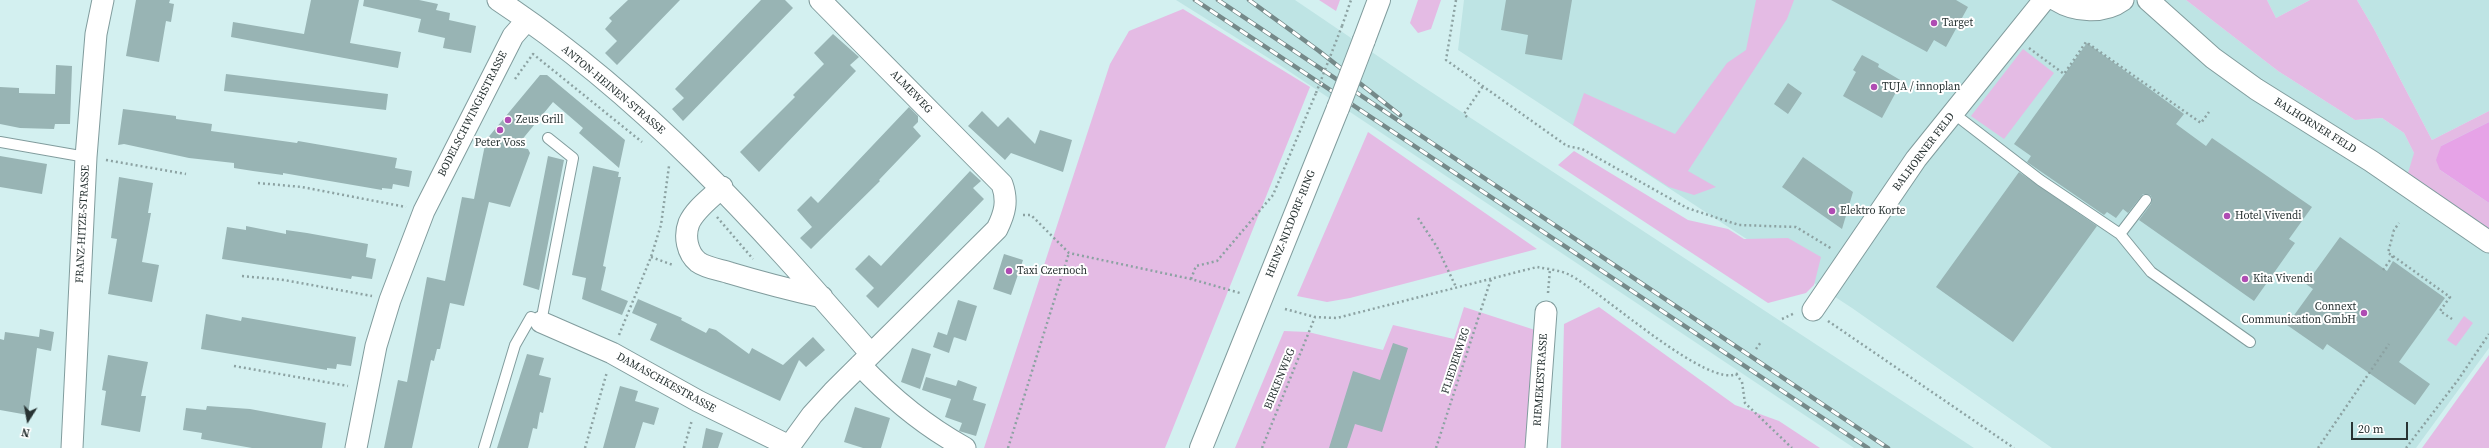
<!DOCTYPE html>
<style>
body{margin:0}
#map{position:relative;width:2489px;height:448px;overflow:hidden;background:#d3f0f0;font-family:"Source Serif 4",serif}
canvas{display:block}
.north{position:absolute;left:8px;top:400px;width:40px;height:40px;-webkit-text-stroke:3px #fff;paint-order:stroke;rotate:191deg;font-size:11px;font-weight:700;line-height:16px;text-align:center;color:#283333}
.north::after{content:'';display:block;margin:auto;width:14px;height:18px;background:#283333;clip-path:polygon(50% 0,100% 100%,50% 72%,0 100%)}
.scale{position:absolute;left:2351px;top:422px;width:57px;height:18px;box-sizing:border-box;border:2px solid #283333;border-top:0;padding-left:5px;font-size:12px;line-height:14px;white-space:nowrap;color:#283333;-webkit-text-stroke:3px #fff;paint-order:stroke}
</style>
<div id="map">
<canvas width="2489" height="448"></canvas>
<div class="north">N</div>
<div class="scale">20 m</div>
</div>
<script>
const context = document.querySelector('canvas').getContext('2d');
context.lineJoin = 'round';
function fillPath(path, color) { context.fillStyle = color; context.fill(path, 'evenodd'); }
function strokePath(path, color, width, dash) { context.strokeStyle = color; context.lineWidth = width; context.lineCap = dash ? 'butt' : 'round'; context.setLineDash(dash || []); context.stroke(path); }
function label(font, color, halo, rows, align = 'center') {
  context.font = font + ' "Source Serif 4",serif'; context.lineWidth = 4; context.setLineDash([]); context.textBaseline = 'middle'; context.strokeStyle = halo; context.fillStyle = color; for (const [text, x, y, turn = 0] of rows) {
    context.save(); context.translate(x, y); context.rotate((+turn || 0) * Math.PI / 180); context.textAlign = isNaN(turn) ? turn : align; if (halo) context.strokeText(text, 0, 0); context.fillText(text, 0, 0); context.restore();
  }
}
const built = new Path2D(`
 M1176,0H1295L1419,84L1974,448H1854L1278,64Z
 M1464,0H2186L2278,71L2355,120L2382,118L2404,133L2414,153L2489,230V348L2416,448H2052L1852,308L1458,50Z
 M2267,0H2310L2276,18Z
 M2357,0H2489V111L2432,140L2374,29Z`);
const green = new Path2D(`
 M1319,0H1340L1336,11Z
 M1418,0H1441L1431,29L1418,33L1410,23Z
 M1756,0H1794L1787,19L1688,171L1716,187L1694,195L1669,187L1573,125L1584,93L1675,134L1727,63L1746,50Z
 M2186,0H2267L2276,18L2310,0H2357L2374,29L2432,140L2489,111V122L2441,146L2440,170L2489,203V230L2408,173L2414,153L2404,133L2382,118L2355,120L2278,71Z
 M1183,9L1310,87L1165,448H984L1110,64L1129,31Z
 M2023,49L2054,73L2004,139L1971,116Z
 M1368,132L1537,249L1350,298L1327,302L1297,296Z
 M1574,151L1688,220L1728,229L1744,239L1788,238L1821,257L1814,285L1806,293L1768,303L1558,165Z
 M1464,307L1535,330L1527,448H1235L1284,331L1308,332L1383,350L1393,325L1454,339Z
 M1599,307L1735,405L1779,421L1820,448H1561L1564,324Z
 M2464,316L2473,323L2456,346L2447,340Z
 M2489,355V448H2422Z`);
const water = new Path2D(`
 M2489,122V203L2440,170L2436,160L2441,146Z`);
const building = new Path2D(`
 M136,0H170L169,3L174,4L171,22L166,21L159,62L126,56Z
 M311,0H359L350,43L401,52L398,68L231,37L233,22L304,34Z
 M364,0H419L438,4L436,10L450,13L449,20L476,26L471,53L443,48L445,38L418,32L421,19L363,6Z
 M628,0H680L617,65L605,53L617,41L605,29L612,21L609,18Z
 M761,0H785L793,8L683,121L672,109L684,98L675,89Z
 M1506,0H1572L1562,60L1525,54L1528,35L1501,30Z
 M1831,0H1956L1968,7L1946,47L1934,40L1927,52Z
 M833,34L859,57L850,65L856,71L759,172L740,152L795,97L793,95L824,64L814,53Z
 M2087,43L2184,114L2176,124L2206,146L2212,138L2312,207L2289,239L2295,243L2254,301L2139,220L2151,204L2152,198L2150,195L2143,194L2128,213L2123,209L2116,218L2107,212L2104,215L2027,162L2031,156L2014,144Z
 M1862,55L1879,64L1878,67L1902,81L1882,118L1843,96L1856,72L1853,70Z
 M56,65L72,66L70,124H55L54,129L20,128L0,124V87L19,88V93L55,94Z
 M226,74L388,94L386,110L224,91Z
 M540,75H547L625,140L619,168L579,133L583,128L553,102L516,147L528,149L530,153L510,207L489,202L464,306L450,303L440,349H437L434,361L431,360L412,448H384L398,380L407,382L427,277L445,281L462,197L474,199L486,140Z
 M1788,83L1802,93L1788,114L1774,104Z
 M909,107L918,116V122L913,127L921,136L879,180L880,181L811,249L800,238L812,227L797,210L811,196L818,203Z
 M123,109L176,116V119L212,124L211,131L297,143L298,141L397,158L395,168L412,171L409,187L393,184L392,189L382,188V190L283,173V175L253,171L234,168V163L189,158L124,144L118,145Z
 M982,111L998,127L1008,117L1035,144L1040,130L1072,140L1063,172L1011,153L1005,160L968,126Z
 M0,156L47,164L42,194L0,187Z
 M548,156L564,160L539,290L523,285Z
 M1803,157L1853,192L1842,229L1782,187Z
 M593,166L619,172L618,177H621L603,266L606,267L601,290L628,301L622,315L582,299L586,278L572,275Z
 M970,171L981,181L973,188L984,199L878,308L866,296L874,288L855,269L869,255L881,266Z
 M2019,172L2097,226L2013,342L1936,287Z
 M119,177L153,183L148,213H151L142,262L159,265L152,302L108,294L117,239L111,238Z
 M246,226L286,234V230L307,233L368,244L366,257L376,259L372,279L352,276L351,279L222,259L227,227L246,230Z
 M2340,237L2387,271L2393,261L2445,298L2399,362L2430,384L2415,405L2327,344L2323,350L2287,325L2313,289L2306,284Z
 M1004,254L1023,260L1011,295L993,289Z
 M638,299L682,318L681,320L706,333L709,328L716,330L749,354L752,348L783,365L813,337L825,350L806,367L799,360L780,401L650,340L657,324L632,313Z
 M958,300L977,306L966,341L948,335L954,337L949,353L933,347L938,332L947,335Z
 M206,314L241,321L242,317L356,337L351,366L337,364L336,369L327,368V370L201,349Z
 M40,329L54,332L51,351L37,348L28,415L0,410V339L4,340L5,332L39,337Z
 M1393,343L1408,348L1382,432L1355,424L1347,448H1329L1353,371L1380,380Z
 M912,348L931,354L920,389L901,382Z
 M527,354L544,358L539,375L551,378L543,413L540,412L537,429L533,428L528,448H497Z
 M108,355L148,362L141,396H146L140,432L101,425L106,391L102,390Z
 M926,377L956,386L958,380L977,387L973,400L986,404L976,436L959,431L962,423L945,417L951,399L922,390Z
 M620,386L638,391L635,401L659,408L654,425L643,422L635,448H603Z
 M207,406L250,409L326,423L322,448H252L201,439L202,433L183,430L186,408L206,410Z
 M855,407L890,418L881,448H863L844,442Z
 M706,428L723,433L718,448H702Z`);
const path = new Path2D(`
 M1456,0L1446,60L1567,146L1582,149L1687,208L1739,225L1796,227L1832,249
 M1342,26L1351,0
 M2029,48L2064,74L2086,42L2201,123L2209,112
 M515,79L533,54L642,142
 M1467,117L1464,114L1483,86
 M106,160L186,174
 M258,183L302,187L406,207
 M1023,215H1031L1069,253L1191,279L1240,293
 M717,217L753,259
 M1418,218L1437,247L1456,287
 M2393,256L2450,297L2440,311L2452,319
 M651,257L673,265
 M2383,270L2393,256L2388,253L2394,230L2399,223
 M242,276L284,280L372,296
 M1191,279L1196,266L1217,261L1273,195L1316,93
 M1548,293L1550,269
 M1285,309L1315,317L1337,318L1537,267C1547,269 1560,270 1570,275C1599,290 1711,392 1738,373
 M1782,319L1795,313
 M1828,321L2014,448
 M619,335L651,257L661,225L669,166
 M1756,349L1761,342
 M234,366L348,386
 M1736,374L1742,382L1745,403L1792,448
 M585,448L607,372
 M684,448L692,420
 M1008,448L1069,253
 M1262,448L1315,317
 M1436,448L1491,279
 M2318,448L2389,344
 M2406,448L2458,380L2489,334`);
const lane = new Path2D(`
 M1953,113L2040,180L2120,234L2151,272L2250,342
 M0,142L86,157
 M2120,234L2146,200
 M484,448L515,345L531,317L541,322L573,158L548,138`);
const street = new Path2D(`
 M498,0C645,97 756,222 871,354
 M2056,0C2075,12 2104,14 2123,0
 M2148,0L2213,58L2256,89L2371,161L2489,242
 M722,187C711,198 695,209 689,223C684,236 687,253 698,262C706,268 721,270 730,273C760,282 791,290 822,297
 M1813,310L1916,159L2044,0
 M541,322L612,353L698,401L789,446
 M860,365C892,399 925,426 965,448
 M72,448L86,157L96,34L103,0
 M356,448L376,346L390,300L424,211L513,36L527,20
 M788,448L812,415L833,392L997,229C1005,213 1008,201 1002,184L820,0
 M1536,448L1546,312`);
const secondary = new Path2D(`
 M1364,40L1379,0
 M1201,448L1338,108`);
const rail = new Path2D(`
 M1195,0L1868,448
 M1218,0L1888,448
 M1249,0L1319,51L1400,115`);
const pathBridge = new Path2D(`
 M1316,93L1342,26`);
const secondaryBridge = new Path2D(`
 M1338,108L1364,40`);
const markers = [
 [1934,23,4,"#af4cb3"],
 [1874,87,4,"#af4cb3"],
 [508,120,4,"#af4cb3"],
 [500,130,4,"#af4cb3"],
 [1832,211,4,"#af4cb3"],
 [2227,216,4,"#af4cb3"],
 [1009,271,4,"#af4cb3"],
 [2245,279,4,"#af4cb3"],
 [2364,313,4,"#af4cb3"]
];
const poiNames = [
 ["Target",1942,23],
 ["TUJA / innoplan",1882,87],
 ["Zeus Grill",516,120],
 ["Peter Voss",500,143,"center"],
 ["Elektro Korte",1840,211],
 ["Hotel Vivendi",2235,216],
 ["Taxi Czernoch",1017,271],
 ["Kita Vivendi",2253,279],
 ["Connext",2356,307,"right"],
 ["Communication GmbH",2356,320,"right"]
];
const streetNames = [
 ["ANTON-HEINEN-STRASSE",613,90,40],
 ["ALMEWEG",911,92,46],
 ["BODELSCHWINGHSTRASSE",473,114,-63],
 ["BALHORNER FELD",2315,126,32],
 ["BALHORNER FELD",1924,152,-53],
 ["FRANZ-HITZE-STRASSE",83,224,-87],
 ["HEINZ-NIXDORF-RING",1291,224,-68],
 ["FLIEDERWEG",1456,361,-72],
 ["BIRKENWEG",1280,379,-68],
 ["RIEMEKESTRASSE",1541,380,-86],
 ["DAMASCHKESTRASSE",666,383,29]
];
fillPath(built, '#bee4e4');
fillPath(green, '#e4bbe4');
fillPath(water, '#e6a3e7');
fillPath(building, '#98b4b4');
strokePath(lane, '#819c9d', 12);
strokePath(street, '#819c9d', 23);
strokePath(secondary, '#819c9d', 24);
strokePath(path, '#8ca2a2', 2.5, [2, 3]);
strokePath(lane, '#fff', 10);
strokePath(street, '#fff', 21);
strokePath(secondary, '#fff', 22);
strokePath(rail, '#758989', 4.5);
strokePath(rail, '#fff', 3, [9]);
strokePath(secondaryBridge, '#819c9d', 24, []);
strokePath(pathBridge, '#8ca2a2', 2.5, [2, 3]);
strokePath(secondaryBridge, '#fff', 22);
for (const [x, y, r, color] of markers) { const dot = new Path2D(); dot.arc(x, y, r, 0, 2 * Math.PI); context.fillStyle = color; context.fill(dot); strokePath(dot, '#fff', 1.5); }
label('11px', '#283333', '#fff', poiNames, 'left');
label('11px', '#283333', '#fff', streetNames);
</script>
